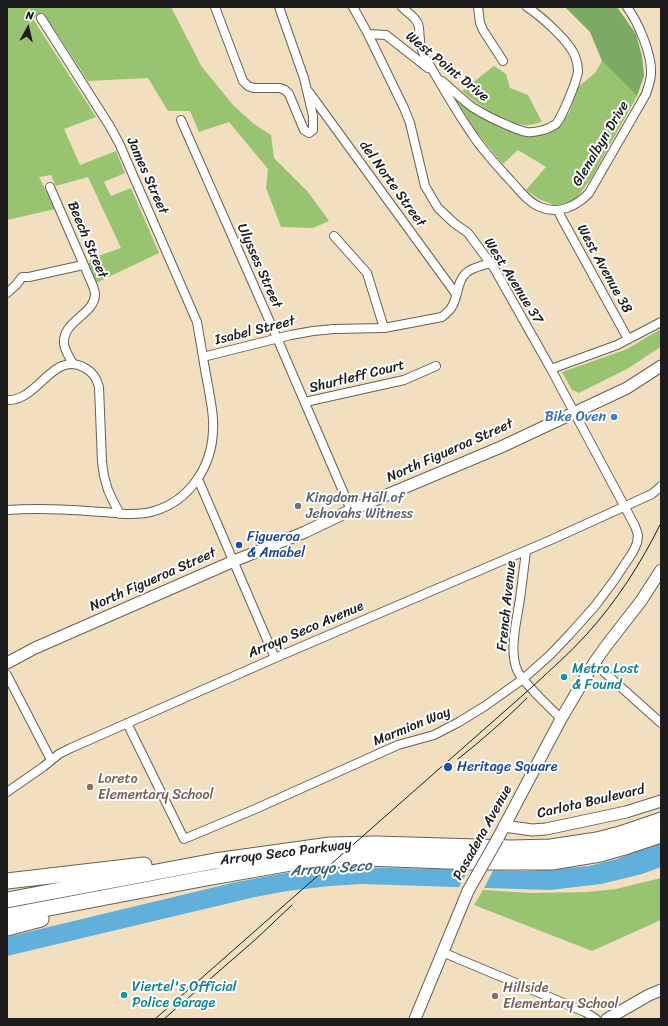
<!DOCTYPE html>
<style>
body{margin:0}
#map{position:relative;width:668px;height:1026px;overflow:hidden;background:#f1dfc0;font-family:Sriracha,sans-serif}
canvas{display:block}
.frame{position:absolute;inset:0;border:8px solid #1c1c1c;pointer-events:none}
.north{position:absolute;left:8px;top:8px;width:40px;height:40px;-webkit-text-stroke:3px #fff;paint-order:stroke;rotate:8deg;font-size:11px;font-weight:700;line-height:16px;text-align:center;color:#1c1c1c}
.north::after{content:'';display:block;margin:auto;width:14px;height:18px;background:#1c1c1c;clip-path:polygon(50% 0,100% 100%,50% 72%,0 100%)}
</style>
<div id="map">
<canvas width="668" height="1026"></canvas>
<div class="frame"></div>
<div class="north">N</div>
</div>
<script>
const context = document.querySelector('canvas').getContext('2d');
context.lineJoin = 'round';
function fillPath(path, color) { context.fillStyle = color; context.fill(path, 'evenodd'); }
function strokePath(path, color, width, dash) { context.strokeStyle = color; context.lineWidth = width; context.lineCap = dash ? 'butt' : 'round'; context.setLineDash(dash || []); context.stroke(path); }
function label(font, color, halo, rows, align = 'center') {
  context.font = font + ' Sriracha,sans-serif'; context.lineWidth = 4; context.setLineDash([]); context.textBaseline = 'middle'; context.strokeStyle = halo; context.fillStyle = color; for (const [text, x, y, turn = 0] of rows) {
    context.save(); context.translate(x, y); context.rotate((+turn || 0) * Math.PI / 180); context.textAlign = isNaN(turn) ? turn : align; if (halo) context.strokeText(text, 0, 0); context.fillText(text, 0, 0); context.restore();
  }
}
const green = new Path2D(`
 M7,7H171L202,67L233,105L254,124L271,135L274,158L308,192L329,221L313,228L281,227L266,188L268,169L229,122L199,132L190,111H168L148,78L88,81L43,12L33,19L96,117L64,129L80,165L116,151L125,173L104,182L111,196L131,188L159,253L96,283L88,268L90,259L121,248L88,177L56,186L51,175L39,177L55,209L7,220Z
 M602,61L637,96L592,177L576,199L565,204L554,205L539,199L526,190L546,167L518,150L503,164L477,133L454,97L476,115L508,130L527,135L559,126L569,113L578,87L595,73Z
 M494,66L506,74L510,88L528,95L542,122C537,123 530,126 524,125C501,122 480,106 462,91Z
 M661,329V346L659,348L627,369L579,393L572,390L562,372L605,357L627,349Z
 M661,878V920L592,951L474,905L483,890L531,893L587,892L616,889Z`);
const forest = new Path2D(`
 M565,7H617L636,34L642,56L644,76L637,96L602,61L590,32Z`);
const water = new Path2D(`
 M661,842V867L642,874L601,884L550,890L362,884L330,886L287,891L255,897L7,956V937L232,883L279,874L311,869L346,867L525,871L559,869L589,866L617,859Z`);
const pier = new Path2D(`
 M469,868L494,869L483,890L458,889Z`);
const street = new Path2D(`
 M215,7L243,81L248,86L254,88H280L285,90L289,94L304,130L309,133L313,130V116L304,78L279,7
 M402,7C407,13 415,16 418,24C420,29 419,35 420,40C420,47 423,53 426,59C441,84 455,110 472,134C483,151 497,166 511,181C519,190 528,202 540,207C558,215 577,206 589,193L646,94C648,87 651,81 651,73C652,54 638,22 627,7
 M478,7L480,23L483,30L503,61
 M41,18L109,125L119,143L197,322L203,357
 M368,34L386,35L428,68
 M442,81C452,90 462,99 472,107C483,114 495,120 507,125C514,128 520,131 527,132C536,133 549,129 556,124C562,117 577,81 578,71C578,66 577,61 575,56C569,41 541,16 527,7
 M309,92L456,294
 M181,120L277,338L351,510
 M50,187L93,286C94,289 95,292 95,295C94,315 62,321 64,344C65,351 70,358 73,364
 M558,210L561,217L628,339
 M334,236L367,273L384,328
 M7,293L16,285L22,277H29L83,265
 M551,369L617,345L661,322
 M7,400C38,402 53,349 85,368C93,372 97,379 99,387L102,462L104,476L108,490L113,501L120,514
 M305,402L404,380L436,366
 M198,479L275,658
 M7,510C48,507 89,511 129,514C138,514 146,514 154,511C189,501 212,467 213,430C214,419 212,408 210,397C208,384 205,371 203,357L291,335L313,331L334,329L384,328L442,317C445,314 449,312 451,308C459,297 456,282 466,273C473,267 482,266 490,263
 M526,551C524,567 522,583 520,599C517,619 508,653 518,672C527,687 549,706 561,719
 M594,663L661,723
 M7,675L51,760
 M127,723L184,839L253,810L398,745L434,735L459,722L485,706L523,679L550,655L570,634L595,606L613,582L633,552L637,543L638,535L635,526L551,369L494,268L468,233L454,223L438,208L425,186L410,123L404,108L368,34L353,7
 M7,792L43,767L59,754L71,748L275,658L553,539L652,494L658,489L661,486
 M442,952L585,1012L596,1019`);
const secondary = new Path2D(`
 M7,663L35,648L234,561L305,532L351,510L501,447L627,388L661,366
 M504,826L532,830L546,829L626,812L661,801
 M498,838L561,719L594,663L606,646L641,601L661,570
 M415,1019L468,891
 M607,1019L649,995L661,990`);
const highway = new Path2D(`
 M7,881L144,865
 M7,900L215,861L330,845L376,844L511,848L551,847L597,840L620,834L661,820
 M7,916L201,879L302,861L366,858L473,862H552L600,854L628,846L661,835
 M7,928L41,919`);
const tram = new Path2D(`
 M458,759C482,740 505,720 527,698
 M155,1019L531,688C550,670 569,654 586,635C617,601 641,563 661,523
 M164,1019L256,939L292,905`);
const secondaryBridge = new Path2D(`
 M468,891L498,838`);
const markers = [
 [614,417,4,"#3f7fe0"],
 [298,506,4,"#6b7280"],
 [239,545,4,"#1a4fb4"],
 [564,677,4,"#0f9aa8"],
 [448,767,5,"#1a4fb4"],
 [90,787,4,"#8d6e63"],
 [124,995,4,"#0f9aa8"],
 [495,996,4,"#8d6e63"]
];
const streetNames = [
 ["West Point Drive",447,67,39],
 ["Glenalbyn Drive",601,144,-59],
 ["James Street",147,176,66],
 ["del Norte Street",392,184,54],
 ["Beech Street",87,240,67],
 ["Ulysses Street",259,266,66],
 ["West Avenue 38",604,269,61],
 ["West Avenue 37",513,281,58],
 ["Isabel Street",255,331,-14],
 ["Shurtleff Court",357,377,-14],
 ["North Figueroa Street",450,451,-24],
 ["North Figueroa Street",153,580,-24],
 ["French Avenue",507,606,-84],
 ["Arroyo Seco Avenue",306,630,-23],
 ["Marmion Way",412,727,-22],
 ["Carlota Boulevard",591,802,-13],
 ["Pasadena Avenue",483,833,-61],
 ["Arroyo Seco Parkway",286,853,-7]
];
const shopNames = [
 ["Bike Oven",606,417]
];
const worshipNames = [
 ["Kingdom Hall of",306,498],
 ["Jehovahs Witness",306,514]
];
const transitNames = [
 ["Figueroa",247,537],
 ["& Amabel",247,553],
 ["Heritage Square",457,767]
];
const cultureNames = [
 ["Metro Lost",572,669],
 ["& Found",572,685],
 ["Viertel's Official",132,987],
 ["Police Garage",132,1003]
];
const educationNames = [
 ["Loreto",98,779],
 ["Elementary School",98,795],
 ["Hillside",503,988],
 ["Elementary School",503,1004]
];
const waterNames = [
 ["Arroyo Seco",331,869,-4]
];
fillPath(green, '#98c472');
fillPath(forest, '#7aaa64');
fillPath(water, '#61afdb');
fillPath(pier, '#f1dfc0');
strokePath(street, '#676055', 10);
strokePath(secondary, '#676055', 13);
strokePath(highway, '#676055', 17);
strokePath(street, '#fff', 8);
strokePath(secondary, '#fff', 11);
strokePath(highway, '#fff', 15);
strokePath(tram, '#1c1c1c', 1);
strokePath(secondaryBridge, '#676055', 13, []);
strokePath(secondaryBridge, '#fff', 11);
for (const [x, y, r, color] of markers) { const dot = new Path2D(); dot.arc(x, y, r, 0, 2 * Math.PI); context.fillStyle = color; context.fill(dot); strokePath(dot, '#fff', 1.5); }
label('14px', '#1c1c1c', '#fff', streetNames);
label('14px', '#366cbe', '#fff', shopNames, 'right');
label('14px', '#5b616d', '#fff', worshipNames, 'left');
label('14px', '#164399', '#fff', transitNames, 'left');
label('14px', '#0d838f', '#fff', cultureNames, 'left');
label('14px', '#785e54', '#fff', educationNames, 'left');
label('italic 15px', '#3b5e72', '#fff', waterNames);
</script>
